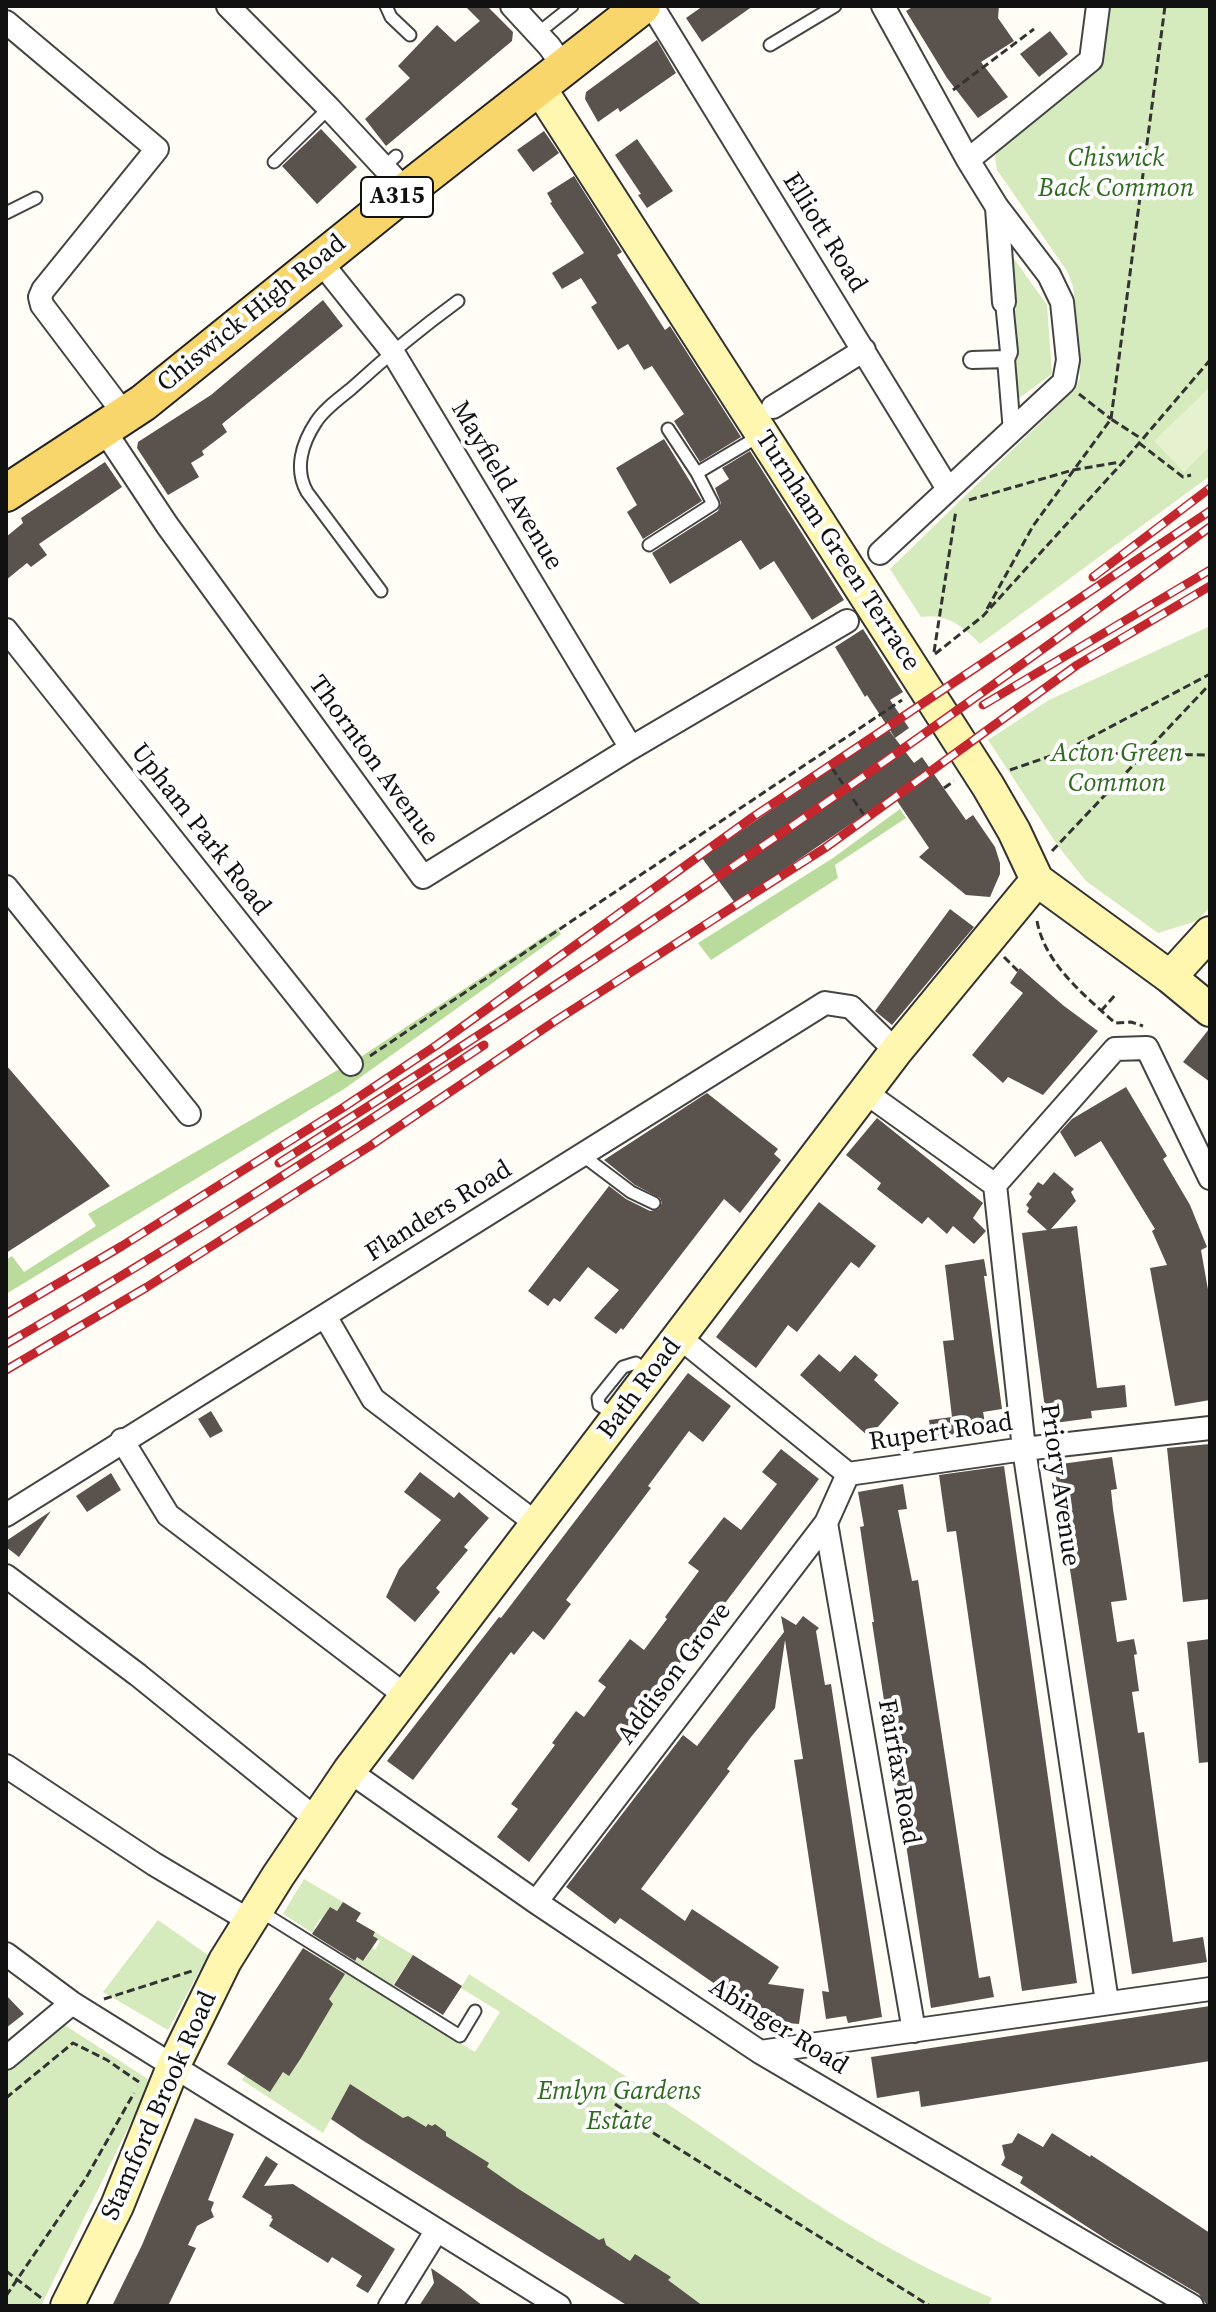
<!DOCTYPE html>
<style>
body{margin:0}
#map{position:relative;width:1216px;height:2312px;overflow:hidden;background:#fffdf5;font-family:"Source Serif 4",serif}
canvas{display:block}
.frame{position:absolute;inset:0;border:8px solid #111;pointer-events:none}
</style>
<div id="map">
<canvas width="1216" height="2312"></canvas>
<div class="frame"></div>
</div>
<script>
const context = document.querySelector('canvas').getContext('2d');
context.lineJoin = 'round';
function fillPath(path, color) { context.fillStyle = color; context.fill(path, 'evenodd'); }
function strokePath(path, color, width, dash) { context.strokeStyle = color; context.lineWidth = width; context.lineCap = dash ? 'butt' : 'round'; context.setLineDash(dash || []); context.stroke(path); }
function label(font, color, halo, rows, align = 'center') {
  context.font = font + ' "Source Serif 4",serif'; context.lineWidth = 8; context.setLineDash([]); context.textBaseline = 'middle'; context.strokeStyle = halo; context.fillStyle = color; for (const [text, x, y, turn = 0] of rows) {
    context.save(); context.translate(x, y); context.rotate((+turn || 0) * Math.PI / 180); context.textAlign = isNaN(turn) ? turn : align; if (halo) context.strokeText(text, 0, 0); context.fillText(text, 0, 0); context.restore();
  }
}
const green = new Path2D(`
 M1104,6H1210V476L980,644C963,626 946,613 921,617L890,569L1074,390L1080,378L1076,310L1073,286L1067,271L997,170L995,157L1000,144L1102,65Z
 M1010,253L1047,305L1052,374L1014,402L1012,357L1015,351Z
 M1210,626V907L1197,921L1158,933L1086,881L1058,846L988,740L1049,700Z
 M304,1879L343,1902L337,1911L330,1907L323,1920L320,1919L314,1928L322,1933L319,1937L283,1914Z
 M158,1920L208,1955L168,2030L103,1992Z
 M375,1932L413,1955L391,1988L352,1965L357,1957L364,1961L372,1948L375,1950L380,1941L373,1936Z
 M322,1958L475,2052L500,2012L461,1988L469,1974C546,2024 623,2074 699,2125C795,2191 884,2253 992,2298L988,2306H693L626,2258L348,2088L323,2133L242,2080Z
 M60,2022L151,2081L41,2306H6V2067Z`);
const forest = new Path2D(`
 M900,809L906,818L835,865L838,878L711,960L698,943L833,858Z
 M557,928L561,934L344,1089L6,1294V1260L12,1256L24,1272L96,1226L88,1214L362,1056Z`);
const pitch = new Path2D(`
 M1210,387V446L1184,472L1154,441Z`);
const building = new Path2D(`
 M465,6H487L513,32L512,41L386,146L365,119L410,78L398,66L437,25L455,42L480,21Z
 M703,6H753L702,42L686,18Z
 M914,6H999L998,18L1014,41L981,62L1008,97L978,118L947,78L906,11Z
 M1050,31L1068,54L1039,77L1020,54Z
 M657,40L676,73L620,112L618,108L598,122L585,99L586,92Z
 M321,129L357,167L317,204L282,166Z
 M544,131L559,153L533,172L517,150Z
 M637,139L673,191L647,208L638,195L641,194L615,155Z
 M574,176L622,252L617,255L665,330L670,326L741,437L700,462L674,421L684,414L652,366L644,370L628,344L618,350L591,307L597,303L581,278L562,289L552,273L584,253L550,203L552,202L547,193Z
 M323,300L343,326L222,424L227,432L202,451L204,455L191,463L199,477L168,495L137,448L138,442L211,395Z
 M664,439L702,501L643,539L627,512L637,505L616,468Z
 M750,451L844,600L812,620L774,561L760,570L741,540L670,584L652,553L718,511L721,503L715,488L729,479L722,468Z
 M105,462L122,487L39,544L47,555L31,567L27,563L6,580V537L23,523L21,518Z
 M863,629L903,692L890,700L909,728L895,738L867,695L865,697L835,647Z
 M888,729L914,763L922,757L966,820L973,815L995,847L1000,863V874L990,897L966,895L919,857L929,848L893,795L735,903L702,858Z
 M950,909L974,927L892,1025L875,1011Z
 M1020,968L1064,1006L1098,1031L1043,1095L1008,1077L1003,1083L972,1055L1023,993L1010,983Z
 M1209,1029H1210V1082L1183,1062Z
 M6,1065L110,1186L6,1253Z
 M1126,1087L1167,1156L1163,1159L1190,1205L1207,1247L1201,1250L1210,1301V1400L1175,1406L1150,1268L1167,1265L1152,1231L1155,1229L1101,1141L1075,1157L1060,1132L1072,1119Z
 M707,1093L778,1149L774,1154L781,1160L740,1213L724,1199L623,1330L621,1328L616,1334L594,1318L619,1290L588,1267L560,1302L554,1298L548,1306L528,1291L609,1186L626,1199L650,1211L659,1209L662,1203L660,1198L635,1185L604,1160Z
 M877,1118L983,1203L973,1218L986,1231L974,1244L953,1226L947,1234L928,1217L922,1224L877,1189L881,1183L846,1155Z
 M1054,1172L1074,1189L1071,1192L1076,1201L1051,1229L1077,1226L1097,1388L1125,1385L1127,1407L1091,1411L1092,1418L1047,1424L1022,1233L1047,1230L1027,1212L1029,1208L1026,1205L1032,1197L1029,1194L1038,1182L1043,1185Z
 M819,1202L876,1246L859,1268L851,1262L797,1332L788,1325L756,1368L716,1337Z
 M984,1259L987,1276H984L1002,1409L983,1412L985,1423L959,1427L960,1437L932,1440L929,1420L952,1417L943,1341L954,1340L945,1265Z
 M819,1354L840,1372L855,1355L878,1375L874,1380L899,1403L869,1437L800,1375Z
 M688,1373L731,1406L703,1442L689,1431L648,1486L651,1488L566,1600L571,1604L544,1640L533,1631L514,1655L511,1652L413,1780L387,1761L499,1617L501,1618Z
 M211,1411L223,1431L210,1438L198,1419Z
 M1210,1444V1599L1183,1602L1167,1448Z
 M781,1449L819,1479L529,1862L497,1837L518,1809L511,1804L555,1745L552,1743L576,1711L584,1717L606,1687L598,1681L630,1639L644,1650L667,1619L665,1617L699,1571L688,1563L724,1517L741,1530L777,1484L762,1472Z
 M1112,1457L1117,1489L1111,1490L1113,1509L1127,1600L1111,1602L1117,1642L1134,1639L1137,1654L1134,1655L1139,1691L1132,1692L1138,1733L1144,1732L1173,1942L1203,1937L1207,1962L1132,1974L1054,1465Z
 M1004,1466L1077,1983L1022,1991L956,1531L947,1532L939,1475Z
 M420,1472L454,1498L459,1492L489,1518L464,1547L468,1550L436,1588L440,1592L415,1622L386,1597L399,1569L441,1520L404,1492Z
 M111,1473L121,1490L87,1512L76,1496Z
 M903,1484L907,1509L898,1510L912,1581L918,1580L979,1978L990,1976L994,1997L931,2008L872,1622H874L860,1527L864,1526L858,1492Z
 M51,1511L19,1557L6,1547V1541Z
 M781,1616L796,1625L803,1616L819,1628L816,1631L825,1685L831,1684L882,2017L848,2023L846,2016L826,2019L822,1991L829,1992L794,1760L803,1759L785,1640L775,1708L751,1737L727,1769L730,1771L641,1889L685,1921L692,1909L779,1967L768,1984L804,1989L799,2024L775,2022L751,2009L620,1918L615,1924L566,1887L683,1735L697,1746L784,1632Z
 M1210,1639V1762L1199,1763L1187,1642Z
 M343,1902L361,1913L356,1921L375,1932L373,1936L378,1939L363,1961L357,1957L355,1961L312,1934L330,1907L337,1911Z
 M303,1948L345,1974L329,1999L333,2004L301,2058L289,2076L283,2072L270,2092L227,2064Z
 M413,1955L462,1986L443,2015L394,1985Z
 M6,1995L24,2014L6,2028Z
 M1210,2006V2061L921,2107L919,2091L877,2098L871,2057Z
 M350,2084L403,2118L408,2116L426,2127L428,2124L432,2126L435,2124L446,2132V2136L489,2163L487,2167L517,2188L599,2240L604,2238L606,2245L630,2261L635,2254L671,2277L668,2280L703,2306H628L362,2140L331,2119Z
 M195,2118L234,2134L208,2200L214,2202L211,2210L214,2217L197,2226L188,2245L196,2248L168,2306H112L142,2245Z
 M1018,2133L1043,2147L1052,2133L1090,2157L1091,2155L1210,2233V2306L1206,2304L1199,2294L1109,2241L1020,2183L1023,2177L1001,2165L1005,2158L1002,2145L1012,2143Z
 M266,2156L278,2164L264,2186L293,2184L395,2249L368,2293L356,2286L362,2276L332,2257L328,2263L269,2226L273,2219L271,2218L272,2216L242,2197Z
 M431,2268L460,2288L483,2306H419L434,2283Z`);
const path = new Path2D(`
 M953,90L1034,29
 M1079,394L1111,419
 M1111,419L1165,6
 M1139,443L1183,477L1191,475
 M969,500L1073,470L1120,462
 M987,609L1033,526L1111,419L1142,439
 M934,652L956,510
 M935,654L983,616L1123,462L1210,360
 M1065,751L1075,753L1210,755
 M832,768L843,784
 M1010,770L1065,751L1210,674
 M944,788L954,781
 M853,799L864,815
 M1052,851L1210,684
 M1037,921C1045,964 1084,995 1115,1023L1131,1022L1143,1026
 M1004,957L1018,971
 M1101,1011L1117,993
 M370,1056L902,700
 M104,1999L192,1971
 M6,2098L73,2043L107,2060L139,2082
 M615,2104L631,2115L639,2124L930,2306
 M6,2271L44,2300
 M6,2296L86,2178L134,2093`);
const service = new Path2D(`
 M386,6L391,17L410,35
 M538,33L572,6
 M770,45L835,6
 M274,162L329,108
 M384,167L396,156
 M6,213L36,198
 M697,473L761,435
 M649,545L713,504L697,473L668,429
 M381,591L307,492C294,469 302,443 316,422C324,409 340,398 352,388C386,357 421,328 458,301
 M582,1155L631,1192L654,1203
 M616,1416L599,1405L598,1398L623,1367L636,1363L647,1372
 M260,1911L460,2036L475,2011`);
const pedestrian = new Path2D(`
 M1004,302L1009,352L1006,359L1012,432
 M972,360L1006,359`);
const minor = new Path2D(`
 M228,6L329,108L406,191
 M512,6L549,46L564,67
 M652,6L948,489
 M6,22L157,149L43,290L40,297L42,305L125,415
 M968,160L1091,60L1098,6
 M997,208L1004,302
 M320,261L392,351L631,748
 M773,407L864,350
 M104,430L167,525L423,877L631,748L847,621
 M880,553L1064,382L1068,360L1062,302L1049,275L997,207L968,160L883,6
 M6,630L351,1064
 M6,887L189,1114
 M865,1092L995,1185
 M325,1316L373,1399L537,1524
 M679,1337L848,1474L1024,1449L1210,1428
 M122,1440L168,1515L406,1696
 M6,1515L825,1003L851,1007L896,1051
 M826,1523L914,2031
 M6,1576L138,1675L316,1819
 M6,1766L154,1864L250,1921
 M349,1771L536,1902L760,2052L1192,2306
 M536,1902L826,1523L848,1474
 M6,1954L72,2003L559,2306
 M1107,2002L1024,1449L995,1185L1115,1049L1147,1048L1210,1178
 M760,2052L1210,1989
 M6,2058L72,2003
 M390,2306L437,2230`);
const secondary = new Path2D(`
 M539,87L988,786L1014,831L1037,880L1170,977L1210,1010
 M1170,977L1210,933
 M67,2306L117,2206L173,2067L225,1961L278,1876L349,1771L896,1051L1037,880`);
const primary = new Path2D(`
 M6,493L143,403L406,191L642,6`);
const rail = new Path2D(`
 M1093,577L1210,488
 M983,705L1210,570
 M279,1163C512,1016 742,864 966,704C1048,646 1129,586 1210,527
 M6,1314L122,1246L344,1107L437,1045L753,817L1210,511
 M6,1344C169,1250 327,1149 484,1045
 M6,1370L147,1287L370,1146L555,1021L825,848L1077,665L1210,586`);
const shields = [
 [397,197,72]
];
const shieldNames = [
 ["A315",397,197]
];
const parkNames = [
 ["Chiswick",1116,159],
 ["Back Common",1116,189],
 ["Acton Green",1117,754],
 ["Common",1117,784],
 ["Emlyn Gardens",619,2092],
 ["Estate",619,2122]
];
const streetNames = [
 ["Elliott Road",824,233,58],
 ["Chiswick High Road",252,314,-39],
 ["Mayfield Avenue",506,486,59],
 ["Turnham Green Terrace",837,551,57],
 ["Thornton Avenue",373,761,54],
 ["Upham Park Road",200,830,52],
 ["Flanders Road",439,1212,-32],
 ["Bath Road",640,1389,-53],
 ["Rupert Road",941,1433,-8],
 ["Priory Avenue",1059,1485,82],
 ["Addison Grove",675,1674,-53],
 ["Fairfax Road",898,1772,80],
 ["Abinger Road",778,2027,32],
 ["Stamford Brook Road",160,2106,-66]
];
fillPath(green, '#d5ebbd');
fillPath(forest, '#b9dc9c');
fillPath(pitch, '#e6f2cf');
fillPath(building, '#5a524d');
strokePath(service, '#444', 15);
strokePath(pedestrian, '#444', 20);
strokePath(minor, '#444', 26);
strokePath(secondary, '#333', 36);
strokePath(primary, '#222', 40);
strokePath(path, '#333', 3, [8, 4]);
strokePath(service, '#fff', 11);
strokePath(pedestrian, '#fff', 16);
strokePath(minor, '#fff', 22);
strokePath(secondary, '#fff6b0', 32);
strokePath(primary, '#f9d66b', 36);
strokePath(rail, '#c4262e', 9);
strokePath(rail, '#fff', 6, [18]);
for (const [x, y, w] of shields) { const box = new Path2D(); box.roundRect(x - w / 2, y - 20, w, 40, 6); context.fillStyle = '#fff'; context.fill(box); strokePath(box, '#111', 2); }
label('bold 24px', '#111', null, shieldNames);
label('italic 26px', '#2f6b1f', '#fff', parkNames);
label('26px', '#111', '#fff', streetNames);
</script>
